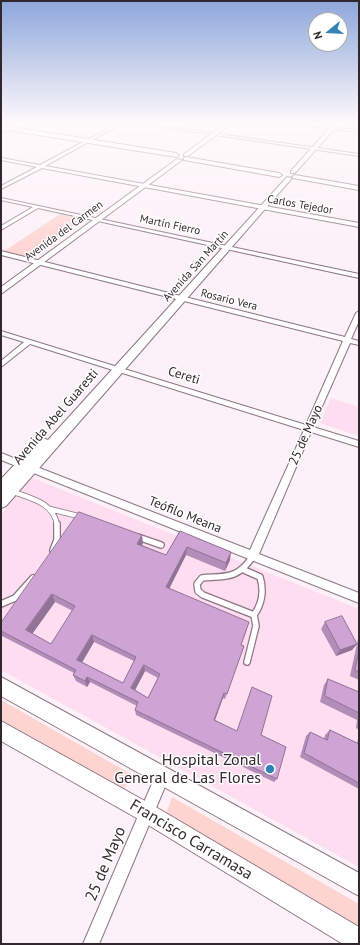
<!DOCTYPE html>
<meta charset="utf-8">
<style>
body{margin:0}
#map{position:relative;width:360px;height:945px;overflow:hidden;background:#fcf1f7;font-family:"PT Sans",sans-serif}
canvas{display:block}
.frame{position:absolute;inset:0;border:2px solid #31272d;pointer-events:none}
.north{position:absolute;left:308px;top:12px;width:40px;height:40px;box-sizing:border-box;background:#fff;border:1px solid #ada9ab;border-radius:50%;rotate:252deg;font-size:11px;font-weight:700;line-height:16px;text-align:center;color:#31272d}
.north::after{content:'';display:block;margin:auto;width:14px;height:18px;background:#3481b4;clip-path:polygon(50% 0,100% 100%,50% 72%,0 100%)}
</style>
<div id="map">
<canvas width="360" height="945"></canvas>
<div class="frame"></div>
<div class="north">N</div>
</div>
<script>
const context = document.querySelector('canvas').getContext('2d');
context.lineJoin = 'round';
function fillPath(path, color) { context.fillStyle = color; context.fill(path, 'evenodd'); }
function strokePath(path, color, width, dash) { context.strokeStyle = color; context.lineWidth = width; context.lineCap = dash ? 'butt' : 'round'; context.setLineDash(dash || []); context.stroke(path); }
function label(font, color, halo, rows, align = 'center') {
  context.font = font + ' "PT Sans",sans-serif'; context.lineWidth = 3; context.setLineDash([]); context.textBaseline = 'middle'; context.strokeStyle = halo; context.fillStyle = color; for (const [text, x, y, turn = 0] of rows) {
    context.save(); context.translate(x, y); context.rotate((+turn || 0) * Math.PI / 180); context.textAlign = isNaN(turn) ? turn : align; if (halo) context.strokeText(text, 0, 0); context.fillText(text, 0, 0); context.restore();
  }
}
const built = new Path2D(`
 M331,398L359,407V436L320,423Z
 M30,477L359,609V867L1,670V515Z`);
const green = new Path2D(`
 M60,214L83,219L28,258L3,252Z
 M1,700L131,774L123,793L1,721Z
 M172,797L359,904V931L165,817Z`);
const laneFar1 = new Path2D(`
 M11,491C29,498 54,502 57,525
 M50,509L82,517`);
const lane = new Path2D(`
 M138,537L161,545
 M53,550L57,540V524
 M244,570L260,577C264,590 262,604 254,615L203,595L198,591L197,584L202,578C227,576 238,579 253,556
 M1,604L15,598L33,578
 M247,662L256,626L254,615`);
const street = new Path2D(`
 M17,124H22L1,133V131Z
 M117,124H121L45,166L359,223V227L42,168L1,189V186L37,167L1,160V158L40,165Z
 M141,124H149L359,154V156Z
 M299,124L359,130V132L301,125Z
 M1,198L359,274V278L38,208L1,230V226L33,207L1,200Z
 M1,251L345,337L356,313L359,311V321L351,339L359,341V345L350,343L313,427L359,441V447L311,432L259,554L359,593V603L1,460V453L250,550L304,430L30,344L1,367V361L24,342L1,335V331L306,425L343,341L1,255Z
 M162,770L167,772L169,777L99,944H83L157,772Z`);
const secondary = new Path2D(`
 M225,124H231L188,156H184V154Z
 M333,124H339L295,173H291V171Z
 M1,125L176,153L179,155L176,157L1,129Z
 M186,157L279,173L282,175L279,177L184,160V158Z
 M177,159L182,160L1,294V287Z
 M295,175L359,186V190L293,178L292,177Z
 M287,177L292,178L6,506L1,508V479L39,439L43,438L48,440Z
 M1,677L359,873V896L1,696Z
 M1,721L154,806L359,927V944H343L140,820L1,741Z`);
const wall = new Path2D(`
 M180,531L230,560L225,571L186,555L169,589L247,629L241,645L244,646L242,652L225,699L223,698L215,720L236,731L261,735L277,779L274,782L136,715L135,710L137,706L90,682L87,687L76,681L73,675L74,673L2,636L1,635V623L143,543L142,545L166,555ZM55,602L73,611L51,644L32,634ZM94,642L134,661L123,683L82,662ZM145,671L158,678L148,698L135,690Z
 M325,622L357,644L352,650L336,656L321,629Z
 M359,638V680L350,676L358,639Z
 M328,679L359,692V730L356,728L357,720L320,702L324,685Z
 M330,730L357,743L359,734V789L300,757L306,736L310,732L324,739L325,735Z`);
const shadedWall = new Path2D(`
 M142,535L143,543L138,552L137,544Z
 M187,547L186,555L166,595V587Z
 M231,552L230,560L225,571L226,563Z
 M52,594L55,602L30,637L26,630Z
 M92,635L94,642L80,666L77,660Z
 M357,644L352,650L336,656L340,650Z
 M144,665L145,671L133,694L131,688Z
 M87,677L90,682L87,687L85,681Z
 M224,693L223,698L213,725L214,720Z`);
const building = new Path2D(`
 M79,512L142,535L137,544L166,555L180,531L231,552L226,563L187,547L166,587L249,622L241,645L244,646L227,694L224,693L214,720L237,731L252,687L272,696L261,735L286,747L277,779L135,710L138,702L87,677L85,681L73,675L76,670L1,631V623ZM52,594L75,606L51,644L26,630ZM92,635L136,657L123,683L77,660ZM144,665L160,674L148,698L131,688Z
 M342,616L357,644L340,650L325,622Z
 M359,652V672L355,670Z
 M328,679L359,692V713L325,696Z
 M330,730L359,744V783L304,753L310,732L327,740Z`);
const markers = [
 [270,769,5,"#3481b4"]
];
const farStreetnames = [
 ["Carlos Tejedor",300,205,10],
 ["Martín Fierro",170,225,12],
 ["Avenida del Carmen",64,231,-36],
 ["Avenida San Martín",196,266,-48],
 ["Rosario Vera",229,300,14]
];
const streetNames = [
 ["Cereti",184,376,17],
 ["Avenida Abel Guaresti",56,417,-49],
 ["25 de Mayo",306,435,-66],
 ["Teófilo Meana",185,515,22]
];
const nearPoinames = [
 ["Hospital Zonal",261,760],
 ["General de Las Flores",261,778]
];
const nearStreetnames = [
 ["Francisco Carramasa",191,840,31],
 ["25 de Mayo",106,864,-67]
];
fillPath(built, '#feddf0');
fillPath(green, '#fed4d1');
strokePath(laneFar1, '#8d7683', 6);
strokePath(lane, '#8d7683', 8);
strokePath(street, '#8d7683', 2);
strokePath(secondary, '#8d7683', 2);
strokePath(laneFar1, '#fff', 4.5);
strokePath(lane, '#fff', 5.5);
fillPath(street, '#fff');
fillPath(secondary, '#fff');
fillPath(wall, '#b28db7');
fillPath(shadedWall, '#917395');
fillPath(building, '#cfa4d5');
strokePath(building, '#917395', 1);
const sky = context.createLinearGradient(0, 0, 0, 256);
sky.addColorStop(0, '#8da6db');
sky.addColorStop(0.48, '#fef9fb');
sky.addColorStop(1, '#fef9fb00');
context.fillStyle = sky;
context.fillRect(0, 0, 360, 256);
for (const [x, y, r, color] of markers) { const dot = new Path2D(); dot.arc(x, y, r, 0, 2 * Math.PI); context.fillStyle = color; context.fill(dot); strokePath(dot, '#fff', 1.5); }
label('11px', '#31272d', '#fff', farStreetnames);
label('13px', '#31272d', '#fff', streetNames);
label('16px', '#31272d', '#fff', nearPoinames, 'right');
label('16px', '#31272d', '#fff', nearStreetnames);
</script>
